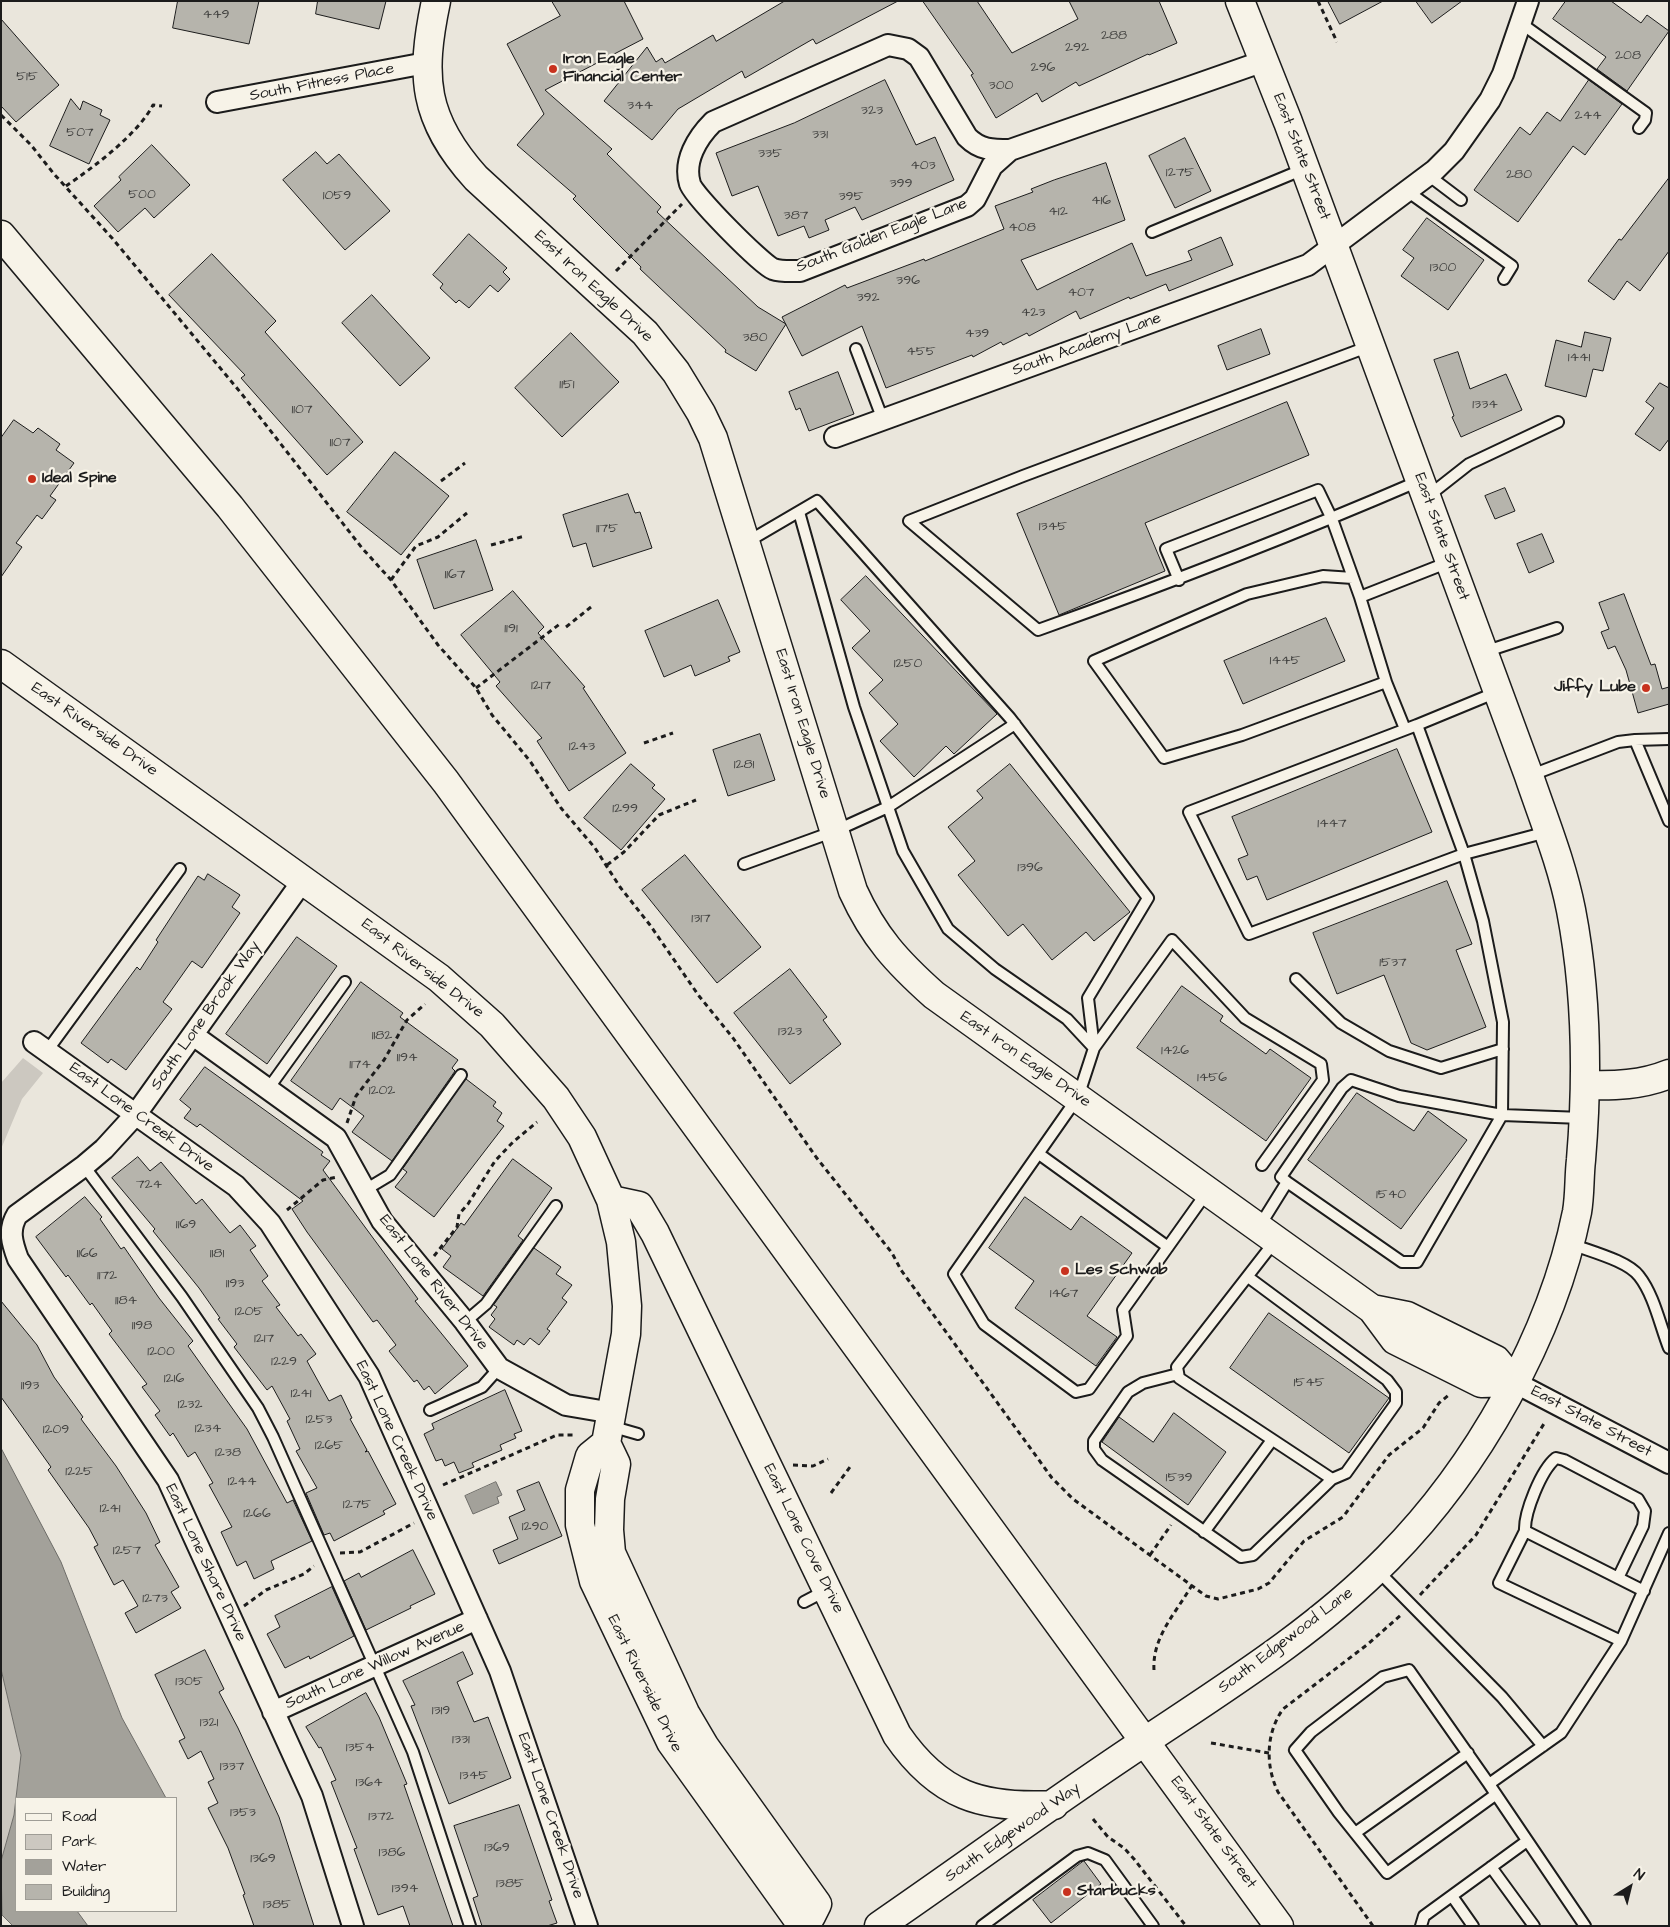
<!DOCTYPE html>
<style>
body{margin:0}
#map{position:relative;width:1670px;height:1927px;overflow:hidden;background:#eae6dc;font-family:"Architects Daughter",sans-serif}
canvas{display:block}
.frame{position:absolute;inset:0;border:2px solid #1c1c1c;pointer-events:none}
.legend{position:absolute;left:15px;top:1797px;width:162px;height:115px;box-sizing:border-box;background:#f7f3e8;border:1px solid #9f9d96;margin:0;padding:6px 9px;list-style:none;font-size:15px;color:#1c1c1c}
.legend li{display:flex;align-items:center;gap:10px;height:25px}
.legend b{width:25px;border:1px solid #9f9d96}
.north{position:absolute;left:1605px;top:1862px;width:50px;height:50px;-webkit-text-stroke:4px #f7f3e8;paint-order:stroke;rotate:36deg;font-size:14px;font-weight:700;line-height:20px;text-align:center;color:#1c1c1c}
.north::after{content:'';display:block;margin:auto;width:18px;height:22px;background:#1c1c1c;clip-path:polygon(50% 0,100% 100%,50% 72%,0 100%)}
</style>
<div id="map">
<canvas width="1670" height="1927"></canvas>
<div class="frame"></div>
<ul class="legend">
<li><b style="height:6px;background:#f7f3e8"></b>Road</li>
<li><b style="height:14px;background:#ccc8c0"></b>Park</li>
<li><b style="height:14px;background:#a3a19a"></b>Water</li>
<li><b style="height:14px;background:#b6b4ac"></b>Building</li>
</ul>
<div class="north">N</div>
</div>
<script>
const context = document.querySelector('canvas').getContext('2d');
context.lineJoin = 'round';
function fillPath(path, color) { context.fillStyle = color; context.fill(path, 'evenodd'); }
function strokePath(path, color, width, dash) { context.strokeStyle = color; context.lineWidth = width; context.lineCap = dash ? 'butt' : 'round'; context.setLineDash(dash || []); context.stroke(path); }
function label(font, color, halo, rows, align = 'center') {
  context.font = font + ' "Architects Daughter",sans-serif'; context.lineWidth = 4.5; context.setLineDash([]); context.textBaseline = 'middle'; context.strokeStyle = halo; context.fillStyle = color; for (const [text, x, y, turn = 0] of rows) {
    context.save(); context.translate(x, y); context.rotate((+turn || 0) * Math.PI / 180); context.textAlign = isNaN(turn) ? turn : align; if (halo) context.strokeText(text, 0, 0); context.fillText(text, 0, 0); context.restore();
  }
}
const green = new Path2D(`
 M23,1058L43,1073L22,1099L1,1149V1083Z
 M1,1669L21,1755L14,1815L1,1861Z`);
const water = new Path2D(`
 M1,1448L61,1562L122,1718L166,1798H16V1911H77L88,1926H13L2,1915L1,1861L14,1815L21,1755L1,1669Z
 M496,1482L502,1495L497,1497L499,1503L473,1514L465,1496Z`);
const building = new Path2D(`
 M178,1H259L249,44L173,28Z
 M318,1H386L379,29L316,14Z
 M552,1H624L643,39L545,90L612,149L607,154L661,207L657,212L758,307L786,324L756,371L725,352L726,350L640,269L641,267L573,199L576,196L517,145L544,114L507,44L560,16Z
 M785,1H898L816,44L813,39L745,78L742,71L678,109L652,140L604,101L647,47L656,62L662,58L665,63L713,35L716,41Z
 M923,1H977L1012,53L1078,19L1069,1H1159L1177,43L1149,55L1148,54L1079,86L1076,82L1042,102L1037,93L996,118L971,75L973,74Z
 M1328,1H1383L1340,24Z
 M1416,1H1462L1432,23Z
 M1566,1H1611L1641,23L1647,15L1669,31L1627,91L1597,69L1606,57L1553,19Z
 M1,19L59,85L16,122L1,106Z
 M885,80L916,145L935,137L954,180L862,220L855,207L825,220L829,230L809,238L804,226L778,236L758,186L732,196L716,153L794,123Z
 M1589,80L1622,104L1585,155L1573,146L1518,222L1474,190L1520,127L1530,135L1547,112L1560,121Z
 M71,99L80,110L83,101L102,110L100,115L110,120L89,164L50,146Z
 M1185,138L1211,191L1175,208L1149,156Z
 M152,145L190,185L154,218L145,208L118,232L94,206L121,180L119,177Z
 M316,152L327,164L339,154L390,211L345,250L283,180Z
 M1106,163L1125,220L1021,260L1037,290L1132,243L1146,276L1192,260L1188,251L1221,237L1233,265L1169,291L1166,284L1130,299L1129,297L1080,319L1076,311L1029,336L1027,333L1003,345L1001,342L973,357L972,355L886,388L862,326L802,356L782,317L845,285L847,288L924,259L925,261L1004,229L995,206L1033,192L1031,189L1054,180Z
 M1669,178V251L1640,291L1627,281L1614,300L1588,281L1619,239L1621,240Z
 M1427,218L1484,260L1448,310L1401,276L1414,258L1403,250Z
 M469,234L507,268L503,272L510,279L498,292L490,285L469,308L459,300L456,303L440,288L443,284L433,275Z
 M212,254L276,321L265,332L363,442L327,475L241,378L245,375L169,295Z
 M372,295L430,358L400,386L342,323Z
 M1261,329L1270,354L1227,370L1218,346Z
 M1585,332L1611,338L1603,371L1593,369L1586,397L1545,386L1556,340L1581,347Z
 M571,333L619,382L562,437L515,388Z
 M1458,352L1470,389L1506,374L1522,410L1461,437L1452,417L1454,416L1434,360Z
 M838,372L854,414L809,431L800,408L796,410L789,392Z
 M1660,383L1669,388V439L1660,451L1635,434L1654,408L1646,402Z
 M1287,402L1309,455L1145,523L1165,571L1059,615L1017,514Z
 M14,420L33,433L38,428L60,444L56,450L74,463L50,496L56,500L42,519L37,515L16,543L22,547L1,577V438Z
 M395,452L449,496L401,555L347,512Z
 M1505,488L1515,511L1495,519L1485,496Z
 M628,494L635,513L640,512L652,548L593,567L586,543L573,547L563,515Z
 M1542,534L1554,562L1529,573L1517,544Z
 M476,540L493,590L434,609L417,560Z
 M866,576L997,714L954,754L946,746L914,777L880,741L898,724L869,693L883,680L852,648L870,631L841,600Z
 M513,591L544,627L538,633L585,687L583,688L626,753L569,791L537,741L542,738L496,686L500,682L461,635Z
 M1624,594L1651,665L1655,664L1662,689L1669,687V704L1638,713L1626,670L1615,646L1608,649L1601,632L1609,629L1599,603Z
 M718,600L740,652L728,657L730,661L695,676L691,665L664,677L645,631Z
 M1326,618L1345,661L1243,704L1224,661Z
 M760,734L775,780L728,796L713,750Z
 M1397,749L1432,832L1267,900L1257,876L1247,880L1238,859L1248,855L1232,817Z
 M631,764L655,785L652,788L665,799L621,850L584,818Z
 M1010,764L1130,912L1094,941L1086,932L1052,960L1023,924L1008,936L958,875L975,861L948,827L983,798L977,791Z
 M685,855L761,947L717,983L642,890Z
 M208,874L240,895L232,907L240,913L202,968L192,961L163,1002L172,1009L126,1070L111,1059L108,1063L81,1043L137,967L140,970L158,942L156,940L198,876L204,880Z
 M1447,881L1472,944L1456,950L1486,1027L1427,1050L1411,1043L1384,975L1337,994L1313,933Z
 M297,937L337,966L267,1064L226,1034Z
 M790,969L827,1017L823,1020L841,1044L790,1084L734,1013Z
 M361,982L403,1013L400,1017L458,1060L452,1068L455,1071L392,1161L352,1132L364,1116L340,1098L332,1110L291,1081Z
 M1182,986L1223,1016L1220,1021L1266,1054L1270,1049L1311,1078L1266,1141L1137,1048Z
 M205,1067L323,1152L321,1155L330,1161L323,1170L418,1299L415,1301L468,1366L435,1394L429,1386L424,1390L417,1380L414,1382L389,1351L396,1345L377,1320L373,1322L307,1232L292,1209L303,1201L200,1124L197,1127L184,1118L191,1109L180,1100Z
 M466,1079L496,1102L493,1106L502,1113L497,1121L504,1126L434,1217L395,1187L407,1172L403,1169Z
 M1357,1093L1414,1131L1428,1111L1467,1140L1401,1229L1308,1160Z
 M138,1157L150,1171L161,1162L196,1204L202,1199L230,1233L240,1225L256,1246L250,1250L268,1276L262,1281L280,1305L276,1307L298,1336L301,1334L316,1354L307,1361L329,1401L341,1395L352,1418L350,1419L367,1450L365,1452L368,1451L396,1504L383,1511L385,1514L334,1541L330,1533L324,1535L306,1493L317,1488L296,1451L300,1449L287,1421L290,1419L272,1386L267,1390L234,1347L237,1344L218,1319L220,1318L199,1288L153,1231L155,1229L112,1178Z
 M513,1159L552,1188L518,1236L523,1240L483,1296L443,1267L451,1256L442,1249L461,1223L464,1225Z
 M85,1197L102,1217L100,1219L121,1249L124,1247L159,1298L193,1341L188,1346L247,1429L287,1503L293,1500L312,1541L271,1561L274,1569L254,1579L246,1561L237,1566L221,1532L232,1527L209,1485L213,1483L195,1452L188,1457L173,1433L170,1436L155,1415L160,1411L142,1387L147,1384L109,1334L112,1331L92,1303L90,1305L68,1275L66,1277L36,1237Z
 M1025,1197L1071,1230L1081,1216L1132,1253L1087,1316L1117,1337L1096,1366L1015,1308L1034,1281L989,1248Z
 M534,1248L561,1267L556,1274L572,1285L562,1298L567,1302L547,1329L550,1331L539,1345L530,1338L524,1345L517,1340L514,1345L489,1327L495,1319L491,1315L497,1307L494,1305Z
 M1,1301L37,1345L54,1377L83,1417L81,1419L116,1466L146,1513L160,1542L155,1545L179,1587L171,1592L181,1608L136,1633L125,1613L138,1606L123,1580L114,1585L94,1547L98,1545L89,1528L48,1470L51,1467L1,1397Z
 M1269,1313L1389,1398L1349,1453L1230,1368Z
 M505,1390L522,1431L514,1434L516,1438L500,1445L502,1450L472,1463L474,1467L459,1473L454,1462L445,1466L442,1459L436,1461L424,1434L434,1429L432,1424Z
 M1174,1413L1226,1452L1188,1505L1102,1442L1119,1417L1153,1442Z
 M539,1482L562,1536L499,1564L493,1550L518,1539L509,1517L525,1510L517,1491Z
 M413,1550L435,1594L410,1606L411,1608L366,1630L344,1581L359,1573L361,1577Z
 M332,1587L354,1636L310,1659L309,1656L285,1668L267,1634L280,1627L275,1616Z
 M205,1650L224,1689L219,1692L238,1728L279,1817L314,1926H254L243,1895L245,1894L228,1848L208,1808L218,1803L208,1782L214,1779L201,1751L188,1759L179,1741L185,1738L155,1675Z
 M463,1652L473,1674L457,1682L474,1722L488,1717L511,1778L449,1804L411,1706L415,1705L403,1681Z
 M366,1693L379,1717L407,1784L404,1785L453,1926H410L403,1906L378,1915L354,1849L357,1848L331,1782L336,1780L321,1747L319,1748L306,1727Z
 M519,1805L552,1900L549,1901L557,1923L547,1926H482L473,1898L478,1896L454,1826Z
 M1084,1861L1101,1884L1051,1923L1033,1900Z`);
const path = new Path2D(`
 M1318,1L1337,42
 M1,115L31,145L54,174L112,238L241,393L362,548L391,580L438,645L476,688L492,715L530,761L561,808L595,848L620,887L650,925L699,996L733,1038L816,1157L892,1253L901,1270L1052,1478L1073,1499L1206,1596L1218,1599L1258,1589L1269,1583L1304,1541L1343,1517L1389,1455L1423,1428L1439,1403L1450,1394
 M66,186C94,167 138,134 153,105L162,106
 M616,271L682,204
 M441,481L465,463
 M491,545L525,536
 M391,580L416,546L438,537L467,513
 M566,627L591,607
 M476,688L561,623
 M644,743L673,733
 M607,865L624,852L659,815L696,800
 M347,1123L356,1096L384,1060L407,1020L425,1004
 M287,1210L323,1180L337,1177
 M434,1256L457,1227L459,1214L468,1204L495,1161L513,1142L537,1122
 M793,1465L813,1466L828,1459
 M443,1485L557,1435H575
 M831,1493L850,1467
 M340,1553L360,1552L414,1523
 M1150,1555L1171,1525
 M1420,1595L1476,1535L1545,1422
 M244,1606L266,1590L304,1574L314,1566
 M1154,1670C1152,1637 1176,1613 1192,1585
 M1211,1743L1269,1753
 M1093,1819L1108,1837L1124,1848L1134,1859L1186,1926
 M1373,1926L1278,1792C1265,1765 1266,1733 1283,1709L1368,1644L1402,1614`);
const lane = new Path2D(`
 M1522,24L1646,113L1645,120L1639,128
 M1428,175L1461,200
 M1407,191L1512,266L1504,279
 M1152,232L1304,169
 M1370,346L1023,476L909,521L1038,630C1167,584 1294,535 1419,481
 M856,349L883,420
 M1427,497L1469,464L1558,422
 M799,512L854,707L903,851L948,929L995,969L1067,1019L1094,1048L1172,940L1245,1018L1321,1064L1323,1080L1262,1165
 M747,542L817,501L1010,718L1148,898L1088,998L1094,1048L1078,1097L954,1274L984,1324L1076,1392L1089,1389L1127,1336L1123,1310L1207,1192
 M1353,578L1323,576L1247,594L1094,661L1164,758L1242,735L1386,682L1360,597L1449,562
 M1179,580L1166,549L1318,490L1332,519L1360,597
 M1484,652L1557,628
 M1386,682L1405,729
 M1417,725L1464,854L1249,934L1189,812Z
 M1417,725L1497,692
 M1635,740L1669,739
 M1529,776L1618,742L1635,740L1669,821
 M744,864L835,831L888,807L1015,724
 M1296,979L1341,1023L1389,1051L1441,1068L1503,1049
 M47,1051L180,869
 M268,1089L345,982
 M1039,1154L1168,1247
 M84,1166L182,1297L258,1408L273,1437L413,1752L470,1926
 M1287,1182L1281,1177L1342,1088L1351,1080L1399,1096L1502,1115L1503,1022L1483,921L1464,854L1547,832
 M365,1190L390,1175L461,1075
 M1259,1227L1287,1182L1402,1262H1417L1502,1115L1582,1118
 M1275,1241L1177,1367L1179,1378L1332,1479
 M1569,1243C1588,1251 1627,1260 1639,1276C1654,1295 1660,1325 1669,1348
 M465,1322L486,1304L556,1206
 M1178,1374L1143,1383L1128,1392L1094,1441V1449L1102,1460L1241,1557L1253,1555L1332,1479L1346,1473L1396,1403V1392L1387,1380L1248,1277
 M430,1410L482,1387L499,1368
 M610,1426L638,1434
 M1525,1531C1524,1513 1541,1470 1556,1458L1564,1460L1638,1499L1645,1511L1643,1526L1618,1578
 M1204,1532L1272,1440
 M1377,1570L1502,1697L1543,1746
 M804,1602L827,1590
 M1621,1641L1499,1583L1525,1531L1644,1591
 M1489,1784L1409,1670L1383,1677L1311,1732L1295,1750L1339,1813L1387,1873L1495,1795
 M1355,1833L1468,1753
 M1491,1867L1534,1926
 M1452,1896L1473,1926
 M982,1926L1077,1856L1088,1853L1105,1860L1153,1926
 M1421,1926L1424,1916L1527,1841
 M1585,1926L1489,1784L1561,1733L1621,1641L1669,1533`);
const street = new Path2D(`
 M888,45L908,49L919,57L967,137C980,150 992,150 1010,150L992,166L975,199L967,206L800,271C791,271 782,272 773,269C761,264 692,194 690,184C683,161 697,138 713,122Z
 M217,102L426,63
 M1010,150L1264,61
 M835,437L1308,265L1435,170L1454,151L1490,100L1503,74L1528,1
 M304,879L136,1114L104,1149L84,1166L17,1215C8,1230 12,1243 18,1259L168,1480L312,1796L353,1926
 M193,1035L336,1138L382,1221L465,1322L499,1368L566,1405L613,1413
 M34,1042L236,1186L270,1223L369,1376L500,1671L587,1926
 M1514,1382L1669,1463
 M273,1712L477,1619`);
const secondary = new Path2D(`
 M436,1C420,77 423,119 476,178L645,333L676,372L701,413L713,438L853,891C874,937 897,962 934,995L1372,1309
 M1,664L439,978L492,1025L556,1098L582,1137L611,1200L621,1242L627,1306L626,1334L606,1443L616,1464L610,1499L609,1530L611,1553L685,1713L705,1747L817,1904L811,1916
 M1586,1085C1614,1086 1642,1085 1669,1074
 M611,1200L639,1206L655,1233L897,1735C939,1796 982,1809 1054,1805
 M1372,1309L1407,1316L1496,1360L1514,1382L1481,1383L1395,1340Z
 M606,1443L590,1456L580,1490V1525L594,1581L671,1742L797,1918L811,1916
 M879,1926C969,1864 1056,1800 1147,1740C1231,1684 1317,1630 1388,1558C1477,1468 1552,1336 1577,1212C1580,1195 1579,1177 1581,1160C1588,1076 1587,993 1571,910C1562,864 1544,820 1529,776L1288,122L1240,1`);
const highway = new Path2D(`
 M1,235L230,507L446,782L1279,1926`);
const markers = [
 [553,69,5,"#c8321e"],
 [32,479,5,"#c8321e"],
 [1646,688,5,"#c8321e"],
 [1065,1271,5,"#c8321e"],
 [1067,1892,5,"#c8321e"]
];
const numberNames = [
 ["449",216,15],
 ["288",1114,36],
 ["292",1077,48],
 ["208",1628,56],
 ["296",1043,68],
 ["515",27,77],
 ["300",1001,86],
 ["344",640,106],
 ["323",872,111],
 ["244",1588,116],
 ["507",80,133],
 ["331",820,135],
 ["335",770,154],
 ["403",923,166],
 ["1275",1180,173],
 ["280",1519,175],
 ["399",901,184],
 ["500",142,195],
 ["1059",337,196],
 ["395",851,197],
 ["416",1101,201],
 ["412",1058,212],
 ["387",796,216],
 ["408",1022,228],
 ["1300",1443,268],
 ["396",908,281],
 ["407",1081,293],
 ["392",868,298],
 ["423",1033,313],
 ["439",977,334],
 ["380",755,338],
 ["455",921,352],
 ["1441",1579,358],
 ["1151",567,385],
 ["1334",1485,405],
 ["1107",302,410],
 ["1107",340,443],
 ["1345",1053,527],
 ["1175",607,529],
 ["1167",455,575],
 ["1191",511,629],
 ["1445",1285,661],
 ["1250",908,664],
 ["1217",541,686],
 ["1243",582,747],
 ["1281",744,765],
 ["1299",625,809],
 ["1447",1332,824],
 ["1396",1030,868],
 ["1317",701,919],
 ["1537",1393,963],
 ["1323",790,1032],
 ["1182",382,1036],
 ["1426",1175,1051],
 ["1194",407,1058],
 ["1174",360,1065],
 ["1456",1212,1078],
 ["1202",382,1091],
 ["724",149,1185],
 ["1540",1391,1195],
 ["1169",186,1225],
 ["1166",87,1254],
 ["1181",217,1254],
 ["1172",107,1276],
 ["1193",235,1284],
 ["1467",1064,1294],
 ["1184",126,1301],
 ["1205",249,1312],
 ["1198",142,1326],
 ["1217",264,1339],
 ["1200",161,1352],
 ["1229",284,1362],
 ["1216",174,1379],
 ["1545",1309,1383],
 ["1193",30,1386],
 ["1241",301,1394],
 ["1232",190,1405],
 ["1253",319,1420],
 ["1234",208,1429],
 ["1209",56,1430],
 ["1265",329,1446],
 ["1238",228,1453],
 ["1225",79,1472],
 ["1539",1179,1478],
 ["1244",242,1482],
 ["1275",357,1505],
 ["1241",110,1509],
 ["1266",257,1514],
 ["1290",535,1527],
 ["1257",127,1551],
 ["1273",155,1599],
 ["1305",189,1682],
 ["1319",441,1711],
 ["1321",209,1723],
 ["1331",461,1740],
 ["1354",360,1748],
 ["1337",232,1767],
 ["1345",474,1776],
 ["1364",369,1783],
 ["1353",243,1813],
 ["1372",381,1817],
 ["1369",497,1848],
 ["1386",392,1853],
 ["1369",263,1859],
 ["1385",510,1884],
 ["1394",405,1889],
 ["1385",277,1905]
];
const poiNames = [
 ["Iron Eagle",563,60],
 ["Financial Center",563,78],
 ["Ideal Spine",42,479],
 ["Jiffy Lube",1636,688,"right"],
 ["Les Schwab",1075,1271],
 ["Starbucks",1077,1892]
];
const streetNames = [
 ["South Fitness Place",322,83,-11],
 ["East State Street",1301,157,69],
 ["South Golden Eagle Lane",882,236,-21],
 ["East Iron Eagle Drive",593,287,43],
 ["South Academy Lane",1087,345,-20],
 ["East State Street",1441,537,70],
 ["East Iron Eagle Drive",802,724,73],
 ["East Riverside Drive",94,730,35],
 ["East Riverside Drive",422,969,38],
 ["South Lone Brook Way",206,1016,-55],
 ["East Iron Eagle Drive",1025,1060,35],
 ["East Lone Creek Drive",141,1118,36],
 ["East Lone River Drive",433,1283,52],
 ["East State Street",1591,1422,28],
 ["East Lone Creek Drive",396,1441,65],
 ["East Lone Cove Drive",803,1539,64],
 ["East Lone Shore Drive",205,1563,65],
 ["South Edgewood Lane",1286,1641,-37],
 ["South Lone Willow Avenue",375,1666,-24],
 ["East Riverside Drive",644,1684,64],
 ["East Lone Creek Drive",550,1816,71],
 ["South Edgewood Way",1013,1833,-35],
 ["East State Street",1213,1833,54]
];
fillPath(green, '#ccc8c0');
fillPath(water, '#a3a19a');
strokePath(water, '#6d6c68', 1);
fillPath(building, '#b6b4ac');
strokePath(building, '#1c1c1c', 1);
strokePath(lane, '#1c1c1c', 14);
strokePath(street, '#1c1c1c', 24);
strokePath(secondary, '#1c1c1c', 31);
strokePath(highway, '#1c1c1c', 31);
strokePath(path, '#1c1c1c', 3, [5, 4]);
strokePath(lane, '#f7f3e8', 10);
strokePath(street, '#f7f3e8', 20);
strokePath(secondary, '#f7f3e8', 28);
strokePath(highway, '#f7f3e8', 28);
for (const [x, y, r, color] of markers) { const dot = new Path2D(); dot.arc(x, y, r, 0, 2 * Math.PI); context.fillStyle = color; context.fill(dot); strokePath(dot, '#f7f3e8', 2); }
label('14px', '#424240', null, numberNames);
label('bold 16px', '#1c1c1c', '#f7f3e8', poiNames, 'left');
label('16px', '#1c1c1c', '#f7f3e8', streetNames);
</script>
